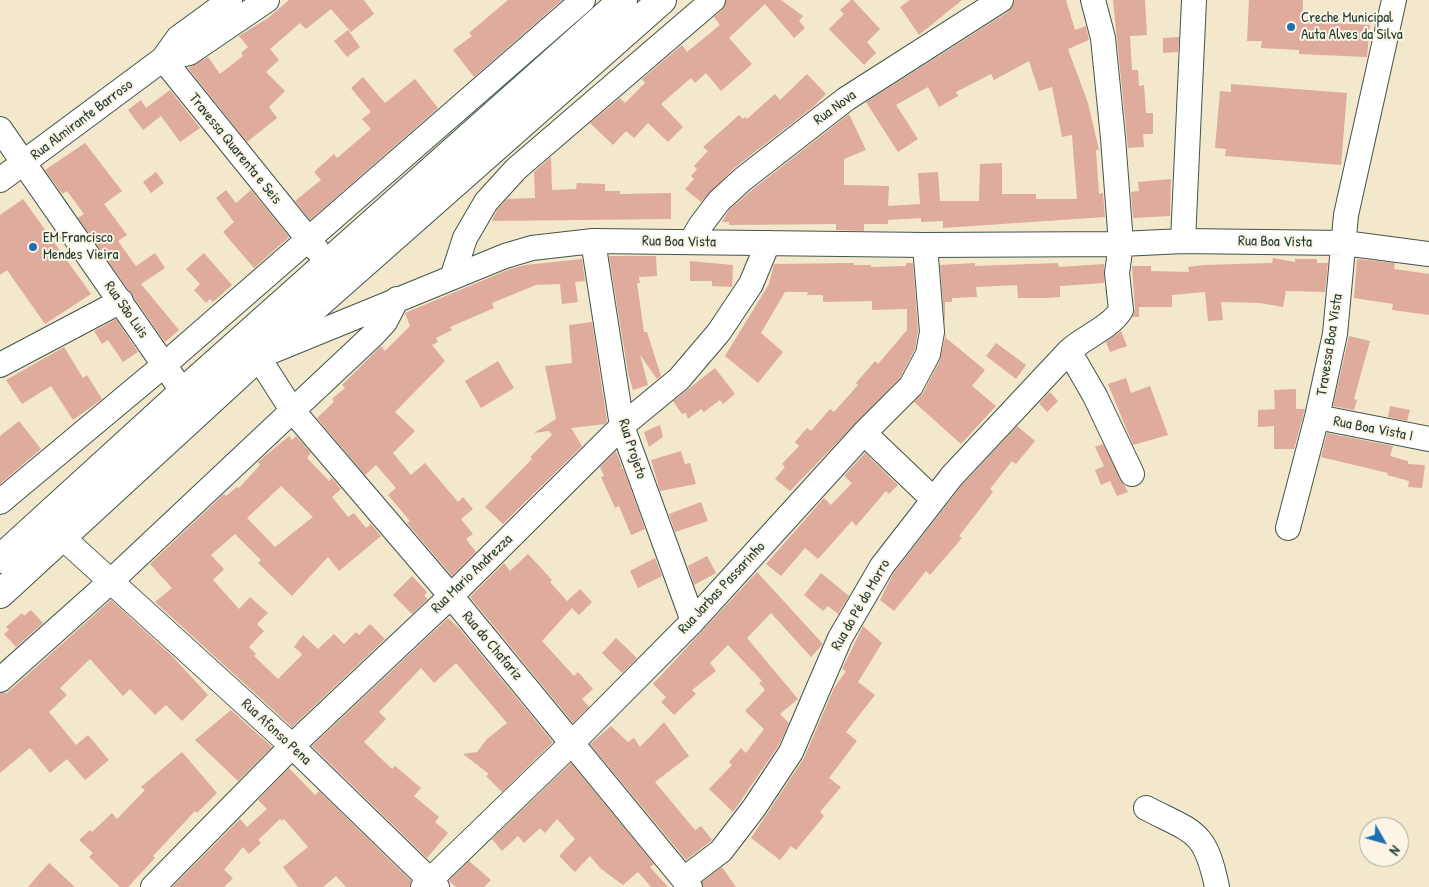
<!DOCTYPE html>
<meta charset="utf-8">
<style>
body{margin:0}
#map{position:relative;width:1429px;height:887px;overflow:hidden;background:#f3e7cc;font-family:"Patrick Hand",sans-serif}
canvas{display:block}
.north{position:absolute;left:1359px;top:817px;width:50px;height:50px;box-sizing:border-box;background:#fcf5e5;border:1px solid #a4ab9e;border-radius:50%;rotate:128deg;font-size:14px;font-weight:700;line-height:20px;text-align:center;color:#1f3d34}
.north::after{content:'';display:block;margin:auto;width:18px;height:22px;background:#1f6fb2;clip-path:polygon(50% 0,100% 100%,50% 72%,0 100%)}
</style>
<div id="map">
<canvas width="1429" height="887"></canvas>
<div class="north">N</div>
</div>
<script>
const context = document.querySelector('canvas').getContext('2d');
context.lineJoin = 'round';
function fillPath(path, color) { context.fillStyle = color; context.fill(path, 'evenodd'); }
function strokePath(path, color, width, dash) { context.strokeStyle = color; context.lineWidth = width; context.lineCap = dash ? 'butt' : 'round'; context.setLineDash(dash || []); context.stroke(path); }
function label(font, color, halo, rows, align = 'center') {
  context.font = font + ' "Patrick Hand",sans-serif'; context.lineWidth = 4; context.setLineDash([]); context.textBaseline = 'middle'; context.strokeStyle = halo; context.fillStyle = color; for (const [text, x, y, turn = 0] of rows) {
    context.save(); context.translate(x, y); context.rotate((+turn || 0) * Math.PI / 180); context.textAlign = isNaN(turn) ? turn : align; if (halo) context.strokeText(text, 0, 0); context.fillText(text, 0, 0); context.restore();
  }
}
const building = new Path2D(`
 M289,0H364L374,14L351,32L331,9L306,29L300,23L270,49L279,60L266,72L285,91L269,107L277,118L247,142L188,68L208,57L220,74L243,56L241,53L248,47L239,36L268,18Z
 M508,0H562L474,77L453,50L472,36L469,33Z
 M726,0H781L803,16L799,21L805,28L794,38L765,4L729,38L752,64L721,91L706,73L695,83L691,78L661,104L683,127L668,142L648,123L634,138L626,131L613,145L590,123L620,98L625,103L645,83L642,79L682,45L687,52L720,25L714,17L722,10Z
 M851,0H853L880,29L867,42L876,53L864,65L829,29L844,14L840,10Z
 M910,0H962L919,35L900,7Z
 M1015,0H1066L1075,30L1086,26L1089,40L1068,49L1088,103L1099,150H1096L1099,194L1103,193L1105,217L943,228V221L921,222V218L888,220V224H864V231L836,230V224L729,225V222H722L729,210L752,190L849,114L866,150L844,159V185L889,186L888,206L920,204L918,173L938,172L940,201H979L980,164L1002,163V194H1036V199H1077L1072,135L1062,137L1052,87L1039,91L1029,61L994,80L991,74L956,92L958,96L939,107L928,87L896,105L918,139L898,152L866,102L1008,12Z
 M1113,0H1145L1147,35L1130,36L1132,70H1138L1139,86L1144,85L1146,113H1153V134H1143L1144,147L1128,148Z
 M1249,0H1303L1302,21L1370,25L1367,57L1299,54V50L1261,48L1262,41H1247Z
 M348,30L360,47L347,57L334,41Z
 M1179,37L1178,52L1163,53V38Z
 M807,74L826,94L813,107L734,168L701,202L685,189L694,179L691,176L697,169L694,166L708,151L703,147L739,115L743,119L745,117L747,119L775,94L780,100Z
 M363,77L385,103L415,79L438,108L310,220L295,201L321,180L314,172L334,154L337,158L371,129L362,119L371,112L351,88Z
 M1231,84L1347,93L1341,165L1225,156L1226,149L1215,148L1220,91L1231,92Z
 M170,90L200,128L180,142L161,116L143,130L128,110L141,100L146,108Z
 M85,143L122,191L104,204L127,235L118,241L136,266L155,253L165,268L141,284L179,330L165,342L78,218L84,214L67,191L62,194L45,170Z
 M551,157L552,190L576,189L577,183L605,184V191H620V194L671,193V219L492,221L497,210L507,199L535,198L534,172Z
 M156,172L164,183L151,193L143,182Z
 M1171,179L1170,216L1133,218L1131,192L1139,191L1138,182Z
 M226,190L236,203L251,190L289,237L254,268L223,232L234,222L216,198Z
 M23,199L91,294L45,324L7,270L0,275V215Z
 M204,253L232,285L213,302L210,299L206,303L194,290L200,284L186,269Z
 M609,256H656L657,276L639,277L640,283H637L644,332H647L661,376L657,379L640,355L648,385L633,390L628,373Z
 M1273,258L1295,262V259H1317V263H1328L1325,292L1286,291L1283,307L1260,303L1221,302L1223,320L1208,321L1205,292L1172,295V307H1139V317H1132L1135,309L1132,266H1151V271L1189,272L1188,267L1203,265L1272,263Z
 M582,259L585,281L575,282L578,302L562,304L560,284L536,285L492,303L494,308L450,327L452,330L436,338L438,342L432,345L445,361L395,412L415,431L393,453L411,475L425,463L458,502L463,497L473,509L461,519L473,534L466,539L476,552L452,576L407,523L410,521L388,495L396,488L376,465L365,475L317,418L334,402L332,399L345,388L342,385L381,346L385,351L410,326L405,313L510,269L525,265Z
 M1357,259L1395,263L1394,269L1429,274V315L1392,310L1393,304L1354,298Z
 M690,261L733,265L732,287L712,286V281H690Z
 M854,263V265H871V267L906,266V263H913L918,331L915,349L900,378L790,491L775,479L785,467L782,464L799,446L795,442L807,428L811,431L830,409L834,412L858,385L856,383L875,361L878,364L907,330V309L872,310V301L823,302V295H807L808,292H785L761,333L783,352L758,383L725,356L769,284L774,264Z
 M975,263V266L1058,263L1059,267L1104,264V283L1060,286V297L1046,298H1018L1017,285L976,287L977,297L952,298V302H945V328L940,265Z
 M116,319L138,352L123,362L108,340L102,344L94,331Z
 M592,322L607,421L605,424L571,428L582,446L503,524L485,507L532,459L530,457L552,435L549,431L534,433L556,419L545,366L572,363L569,325Z
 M1121,331L1127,346L1110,352L1106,342Z
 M946,333V338L985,370L972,386L996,406L961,444L914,402L923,393L940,360Z
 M1349,336L1370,341L1354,399L1357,400L1354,410L1333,406Z
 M996,343L1026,365L1016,379L986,356Z
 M64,347L83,378L87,375L102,399L73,420L51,386L22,404L6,380Z
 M498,361L514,388L481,408L465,381Z
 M715,368L735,394L723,404L720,400L704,412L701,409L688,419L686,413L682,414L673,401Z
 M1126,378L1131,393L1150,386L1168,435L1133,445L1108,384Z
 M1296,389V409H1305L1294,449H1274V426L1258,427V410L1275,409L1274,390Z
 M1050,392L1058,401L1047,412L1039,403Z
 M1390,406L1410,410L1407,421L1388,417Z
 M19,421L41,449L0,484V436Z
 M660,425L663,437L649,447L644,432Z
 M1017,426L1035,441L1016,464L1012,461L990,489L993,492L959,536L962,538L930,575L926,571L894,611L880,600L893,574L962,485Z
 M1327,433L1393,446L1390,456L1408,461V464L1425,465L1422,488L1408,487L1409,481L1387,475L1388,473L1321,457Z
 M289,436L292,440L296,436L311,453L307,458L329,481L332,478L341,489L332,497L348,517L354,513L366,528L371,524L381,536L339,571L328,557L292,596L258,563L261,560L235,534L211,555L224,569L213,580L239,609L250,597L268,613L257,624L264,631L249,647L256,654L254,656L278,679L301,656L302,654L294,647L303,635L318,649L334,634L344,644L356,632L359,635L370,624L385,639L292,727L155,602L172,588L150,564L224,494L226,496L237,487L239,488L260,465L258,462ZM281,486L313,517L275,547L247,518Z
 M1103,444L1128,492L1117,496L1110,481L1101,485L1095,470L1104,466L1095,447Z
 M616,451L622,467L619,469L623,468L645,529L631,535L619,506L615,508L601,477L604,476L600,467Z
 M681,451L685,464L690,463L696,484L660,491L651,460Z
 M865,453L898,485L889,494L886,491L856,526L852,521L818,559L805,548L781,576L766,564L824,498L831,505L852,483L844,476Z
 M701,502L708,521L675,532L669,514Z
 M528,554L552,580L550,582L567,601L580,589L592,602L579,615L572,608L542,641L574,676L578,672L593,689L582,699L589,707L573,723L470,597L504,563L510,571Z
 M707,556L716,573L694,585L688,566Z
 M655,558L662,576L638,588L630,571Z
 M757,572L823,644L811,657L771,613L747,638L798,699L780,714L789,723L779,745L733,812L709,789L732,765L729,762L741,748L746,753L764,729L745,711L765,690L759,683L762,681L728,645L710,663L716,671L692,690L696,694L674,715L661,702L666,697L653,684Z
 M821,573L849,596L838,614L828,606L823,611L804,595Z
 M412,576L427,592L424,596L428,599L412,614L393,595Z
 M111,600L172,656L208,695L182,721L166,705L155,715L130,689L123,696L90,659L60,688L67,695L49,712L76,745L88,735L109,760L85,780L67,759L50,773L30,748L0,773V693H7Z
 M31,610L43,623L16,647L4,634L9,630L6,627L22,613L24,616Z
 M448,618L460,629L553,742L502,792L486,776L489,774L463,754L477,752L487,739L507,723L456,663L434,683L421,668L379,712L386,719L364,742L392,769L395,766L421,788L414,796L439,817L435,822L448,833L427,858L312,746Z
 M863,626L882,643L858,682L875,695L846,732L857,741L829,778L841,787L820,812L824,816L796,850L791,846L780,860L751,838L804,758L834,688L846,671L842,669Z
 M616,638L637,658L622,673L602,653Z
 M231,710L272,747L238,781L195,740Z
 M664,722L689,756L655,782L695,830L701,826L712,840L686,860L590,744L611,726L628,742L634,738L640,747Z
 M182,752L217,793L197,813L195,811L153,856L155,858L128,887H120L89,857L93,853L79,840L90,830L92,832L112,813L117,819L145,790L141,787Z
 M571,763L654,864L650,867L668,887H651L638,872L623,885L600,868L590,856L575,872L559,856L575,839L557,819L545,833L540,828L524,843L518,836L502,851L492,839Z
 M289,768L315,795L319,791L411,881L410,887H346L336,876L323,887H298L283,867L308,847L284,819L282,821L280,819L258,840L261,843L249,854L243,847L224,870L233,878L224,887H172L240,819L247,827L267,809L258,800Z
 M469,861L491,880L484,887H456L449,881Z
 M49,863L75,887H28Z
 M722,867L736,887H703L702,882Z`);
const minor = new Path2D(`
 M163,59L317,250
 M163,59L189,53L267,0
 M0,129L183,392
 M0,180L163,59L178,38L230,0
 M593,241L622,426L693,621
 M1183,241L1194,0
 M691,242L700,226L719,201L743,179L846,99L1001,0
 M453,275L465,238L486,202L516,169L713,0
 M1069,351L1095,396L1132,474
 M0,365L121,301
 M1317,417L1429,439
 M864,433L933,499
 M0,502L164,365L583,0
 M1288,528L1317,417L1335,334L1346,215L1394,0
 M62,537L292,746L437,887
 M0,680L110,582L374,334L385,322L397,299
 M1146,808C1195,833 1205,830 1217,887
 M684,879L721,851L754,808L791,752L840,638L882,566L952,476L1069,351C1084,337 1110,328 1121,310L1117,273L1121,244L1113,138L1103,38L1093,0
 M153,887L292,746L451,596L622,426L679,379L719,332L751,284L768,243
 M423,887L572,743L693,621L864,433L911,386L928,354L932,332L925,245
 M690,887L451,596L292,410L258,357L505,256L532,248L593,241L925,245L1121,244L1183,241L1344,243L1429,254`);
const major = new Path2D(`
 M0,559L183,392L623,0
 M0,594L258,357L662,0`);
const markers = [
 [1291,27,5,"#1f6fb2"],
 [33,247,5,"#1f6fb2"]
];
const poiNames = [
 ["Creche Municipal",1301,18],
 ["Auta Alves da Silva",1301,35],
 ["EM Francisco",43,238],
 ["Mendes Vieira",43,255]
];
const streetNames = [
 ["Rua Nova",835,108,-36],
 ["Rua Almirante Barroso",82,120,-37],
 ["Travessa Quarenta e Seis",235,149,51],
 ["Rua Boa Vista",679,242,1],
 ["Rua Boa Vista",1275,242,1],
 ["Rua São Luis",126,310,55],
 ["Travessa Boa Vista",1330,345,-81],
 ["Rua Boa Vista I",1373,429,11],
 ["Rua Projeto",632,449,72],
 ["Rua Mario Andrezza",472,574,-44],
 ["Rua Jarbas Passarinho",722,588,-47],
 ["Rua do Pé do Morro",861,605,-60],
 ["Rua do Chafariz",492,646,50],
 ["Rua Afonso Pena",276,732,43]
];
fillPath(building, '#deab9d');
strokePath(minor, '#3f564b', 26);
strokePath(major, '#3f564b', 30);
strokePath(minor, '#fff', 24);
strokePath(major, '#fff', 28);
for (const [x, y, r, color] of markers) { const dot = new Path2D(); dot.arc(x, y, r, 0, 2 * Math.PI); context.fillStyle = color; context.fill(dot); strokePath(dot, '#fcf5e5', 2); }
label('15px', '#1f3d34', '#fcf5e5', poiNames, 'left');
label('15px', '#1f3d34', '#fcf5e5', streetNames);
</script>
